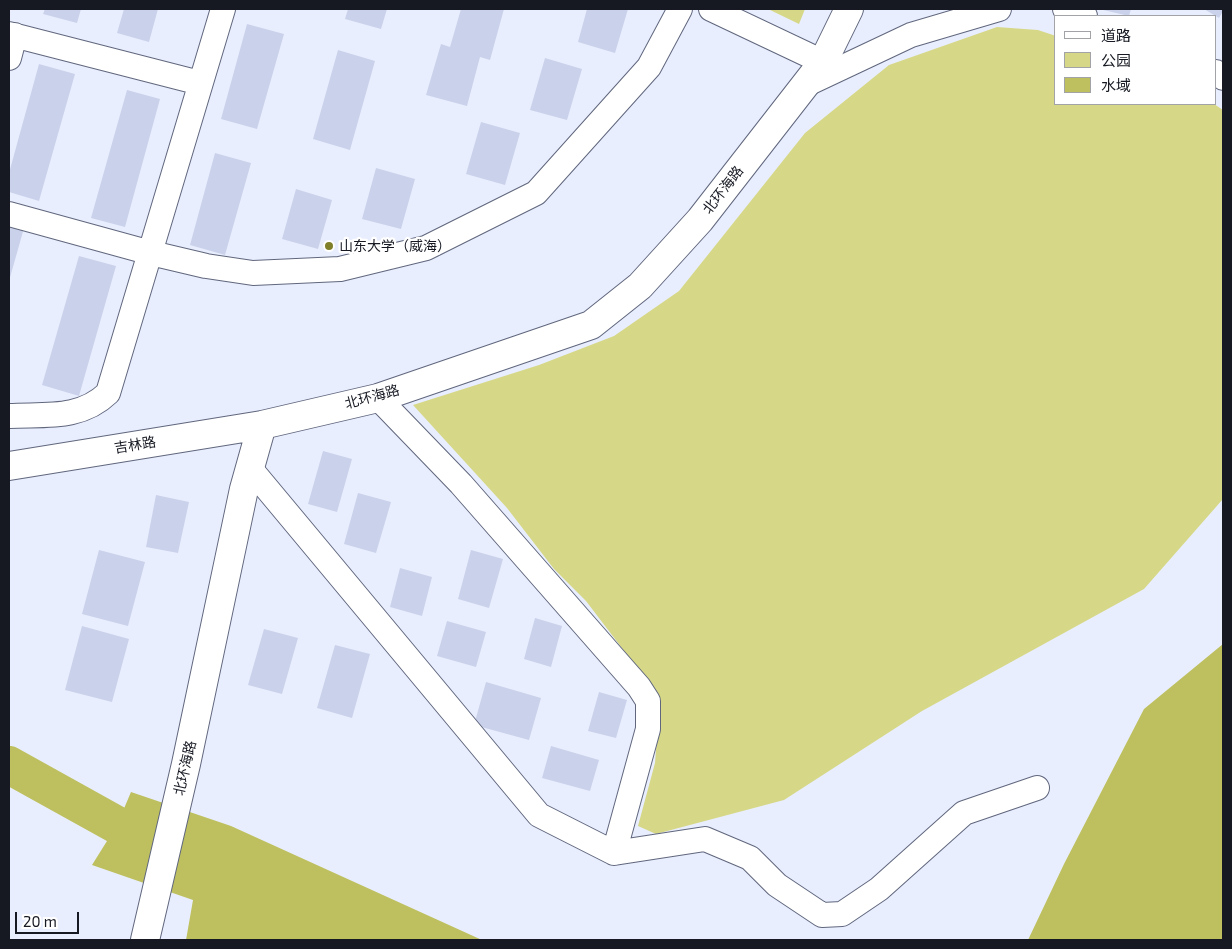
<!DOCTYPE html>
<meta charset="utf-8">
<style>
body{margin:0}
#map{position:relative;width:1232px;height:949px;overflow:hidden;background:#e9eefe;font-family:"Exo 2","Noto Sans SC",sans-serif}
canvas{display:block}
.frame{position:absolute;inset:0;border:10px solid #161922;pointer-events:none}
.legend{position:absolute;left:1054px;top:15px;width:162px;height:90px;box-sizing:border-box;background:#fff;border:1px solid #a2a3a7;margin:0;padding:6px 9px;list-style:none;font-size:15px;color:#161922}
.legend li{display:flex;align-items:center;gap:10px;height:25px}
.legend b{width:25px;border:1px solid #a2a3a7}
.scale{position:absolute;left:15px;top:912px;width:64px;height:22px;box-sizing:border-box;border:2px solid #161922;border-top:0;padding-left:6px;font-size:15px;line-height:18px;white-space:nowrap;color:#161922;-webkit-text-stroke:4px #fff;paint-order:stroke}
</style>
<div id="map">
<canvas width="1232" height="949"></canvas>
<div class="frame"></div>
<ul class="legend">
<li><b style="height:6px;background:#fff"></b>道路</li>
<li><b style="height:14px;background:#d6d888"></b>公园</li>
<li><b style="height:14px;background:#bec05f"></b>水域</li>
</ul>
<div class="scale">20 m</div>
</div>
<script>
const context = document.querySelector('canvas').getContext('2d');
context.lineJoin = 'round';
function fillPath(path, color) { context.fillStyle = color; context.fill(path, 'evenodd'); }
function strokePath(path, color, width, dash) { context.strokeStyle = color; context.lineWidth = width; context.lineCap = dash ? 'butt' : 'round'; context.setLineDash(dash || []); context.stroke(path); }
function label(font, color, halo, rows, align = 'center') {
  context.font = font + ' "Exo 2","Noto Sans SC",sans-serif'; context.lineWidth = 4.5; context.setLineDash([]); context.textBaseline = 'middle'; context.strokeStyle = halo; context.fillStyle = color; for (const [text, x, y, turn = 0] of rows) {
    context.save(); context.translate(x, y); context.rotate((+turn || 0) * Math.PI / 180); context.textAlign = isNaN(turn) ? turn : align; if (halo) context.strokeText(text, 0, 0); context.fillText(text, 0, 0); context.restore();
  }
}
const green = new Path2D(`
 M768,9H805L799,24Z
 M997,27L1038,30L1056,36V104H1214L1223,110V499L1144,589L922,711L784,800L656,834L638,826L655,763L660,698L586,601L554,569L507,508L413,405L539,365L614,336L679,291L805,133L889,65Z`);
const water = new Path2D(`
 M1223,644V940H1028L1064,864L1144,709Z
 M131,792L231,826L482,940H186L193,900L92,865L117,825Z`);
const river = new Path2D(`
 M9,765L117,825`);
const building = new Path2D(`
 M45,9H81L77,23L43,14Z
 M124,9H158L149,42L117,33Z
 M348,9H387L381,29L345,19Z
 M461,9H504L490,60L480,57L467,106L426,95L441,44L450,47Z
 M587,9H628L615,53L578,42Z
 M1099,9H1131L1129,16Z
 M1204,9H1223V11L1219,18Z
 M247,24L284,34L257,129L221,119Z
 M338,50L375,61L350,150L313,139Z
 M545,58L582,69L567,120L530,110Z
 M39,64L75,74L39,201L9,192V173Z
 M127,90L160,99L125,227L91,218Z
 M481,122L520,133L505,185L466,174Z
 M215,153L251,163L225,255L190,245Z
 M376,168L415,179L401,229L362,219Z
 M296,189L332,200L318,249L282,239Z
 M9,224L24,228L9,281Z
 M79,256L116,266L79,396L42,385Z
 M323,451L352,459L337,512L308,504Z
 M358,493L391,502L376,553L344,544Z
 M156,495L189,502L178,553L146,547Z
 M99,550L145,562L128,626L82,614Z
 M471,550L503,559L489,608L458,599Z
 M400,568L432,577L422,616L390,607Z
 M535,618L562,626L551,667L524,659Z
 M447,621L486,632L476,667L437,656Z
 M82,626L129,639L112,702L65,690Z
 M264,629L298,638L282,694L248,685Z
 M335,645L370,654L352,718L317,708Z
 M486,682L541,698L529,740L474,725Z
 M599,692L627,700L616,738L588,731Z
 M551,746L599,760L590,791L542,778Z`);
const minor = new Path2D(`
 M711,9L823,62
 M1065,9L1085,16
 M9,34L200,83
 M9,58L15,35
 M1216,72L1223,78
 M805,85L911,35L999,9
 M9,214L151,253L206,266L253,273L340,269L426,248L536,193L649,67L680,9
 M378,398L461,484L639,687L648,701V729L614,853
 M9,416C45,414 80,420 108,393L223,9
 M249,467L539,815L614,853L705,839L750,858L777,885L822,915L842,914L879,889L964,813L1037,788`);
const major = new Path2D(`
 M9,466L262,425L378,398L591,325L640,286L700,220L823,62L849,9
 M145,940L186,764L244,489L262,425`);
const markers = [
 [329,246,5,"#7f8029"]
];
const streetNames = [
 ["北环海路",723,190,-52],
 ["北环海路",372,397,-15],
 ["吉林路",135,445,-9],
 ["北环海路",185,768,-77]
];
const poiNames = [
 ["山东大学（威海）",339,246]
];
fillPath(green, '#d6d888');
fillPath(water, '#bec05f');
strokePath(river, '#bec05f', 38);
fillPath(building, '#cad2eb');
strokePath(minor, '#60677d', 26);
strokePath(major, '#60677d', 30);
strokePath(minor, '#fff', 24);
strokePath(major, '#fff', 28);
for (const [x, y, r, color] of markers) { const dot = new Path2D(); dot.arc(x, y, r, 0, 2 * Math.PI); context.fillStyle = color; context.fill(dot); strokePath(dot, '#fff', 2); }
label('14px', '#161922', '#fff', streetNames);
label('14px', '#161922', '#fff', poiNames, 'left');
</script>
